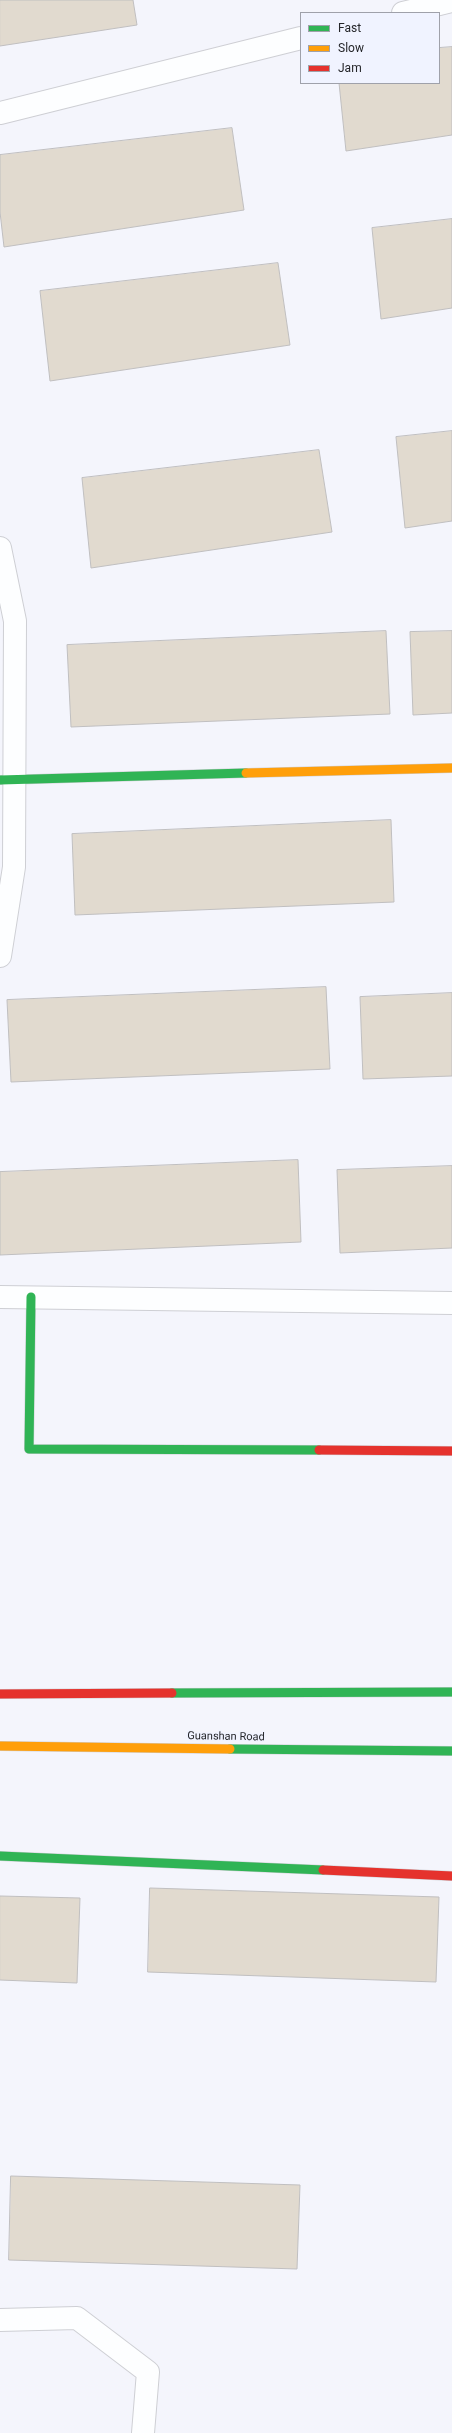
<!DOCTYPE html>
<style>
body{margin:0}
#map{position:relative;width:452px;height:2433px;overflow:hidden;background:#f4f5fc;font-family:Roboto,sans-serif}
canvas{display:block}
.legend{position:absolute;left:300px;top:12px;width:140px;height:72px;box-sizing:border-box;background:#f0f3ff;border:1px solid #9fa1aa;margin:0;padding:5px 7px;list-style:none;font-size:12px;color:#25262a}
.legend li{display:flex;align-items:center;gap:8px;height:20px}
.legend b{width:20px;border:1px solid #9fa1aa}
</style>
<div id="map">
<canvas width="452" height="2433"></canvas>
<ul class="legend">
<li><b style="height:5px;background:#30b455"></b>Fast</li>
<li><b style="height:5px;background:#ff9f0a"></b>Slow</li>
<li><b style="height:5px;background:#e5322d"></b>Jam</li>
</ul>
</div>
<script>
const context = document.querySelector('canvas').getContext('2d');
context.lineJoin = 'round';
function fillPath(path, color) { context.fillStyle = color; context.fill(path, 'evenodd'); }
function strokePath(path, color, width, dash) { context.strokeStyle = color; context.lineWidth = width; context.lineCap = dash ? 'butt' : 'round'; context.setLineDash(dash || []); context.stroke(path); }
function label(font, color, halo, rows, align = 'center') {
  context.font = font + ' Roboto,sans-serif'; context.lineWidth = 3; context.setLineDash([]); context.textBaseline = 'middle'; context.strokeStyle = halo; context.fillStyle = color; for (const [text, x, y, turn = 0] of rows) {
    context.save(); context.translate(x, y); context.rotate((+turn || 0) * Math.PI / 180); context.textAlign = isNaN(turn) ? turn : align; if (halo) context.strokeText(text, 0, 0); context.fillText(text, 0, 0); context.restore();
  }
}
const building = new Path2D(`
 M0,0H133L137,25L0,46Z
 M452,47V135L346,151L339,83H439V48Z
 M232,128L244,210L4,247L0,212V155Z
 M452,219V308L381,319L372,228Z
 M278,263L290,345L50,381L40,291Z
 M452,431V521L405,528L396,437Z
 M319,450L332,532L91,568L82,478Z
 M386,631L390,714L71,727L67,645Z
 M452,631V713L413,715L410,632Z
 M391,820L394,902L75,915L72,834Z
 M326,987L330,1069L11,1082L7,1000Z
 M452,993V1076L363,1079L360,997Z
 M298,1160L301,1242L0,1255V1172Z
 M452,1166V1248L340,1253L337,1170Z
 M150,1888L439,1897L436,1982L148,1972Z
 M0,1896L80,1898L77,1983L0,1980Z
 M11,2176L300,2185L297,2269L9,2260Z`);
const street = new Path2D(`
 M403,13L452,1
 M0,113L301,38
 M0,548L15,621L14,867L0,956
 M0,1297L452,1303
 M0,2320L77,2318L148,2372L143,2433`);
const fast = new Path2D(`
 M0,780L246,773
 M31,1297L29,1449L319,1450
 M172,1693L452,1692
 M230,1749L452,1751
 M0,1856L323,1870`);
const slow = new Path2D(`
 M246,773L452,768
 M0,1746L230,1749`);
const jam = new Path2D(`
 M319,1450L452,1451
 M0,1694L172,1693
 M323,1870L452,1876`);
const streetNames = [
 ["Guanshan Road",226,1737,1]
];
fillPath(building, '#e1dacf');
strokePath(building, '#c0bfc0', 1);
strokePath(street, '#cecfd4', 24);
strokePath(fast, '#cecfd4', 10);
strokePath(slow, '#cecfd4', 10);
strokePath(jam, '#cecfd4', 10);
strokePath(street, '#fdfeff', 22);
strokePath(fast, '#30b455', 9);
strokePath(slow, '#ff9f0a', 9);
strokePath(jam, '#e5322d', 9);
label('11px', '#25262a', '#f0f3ff', streetNames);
</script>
